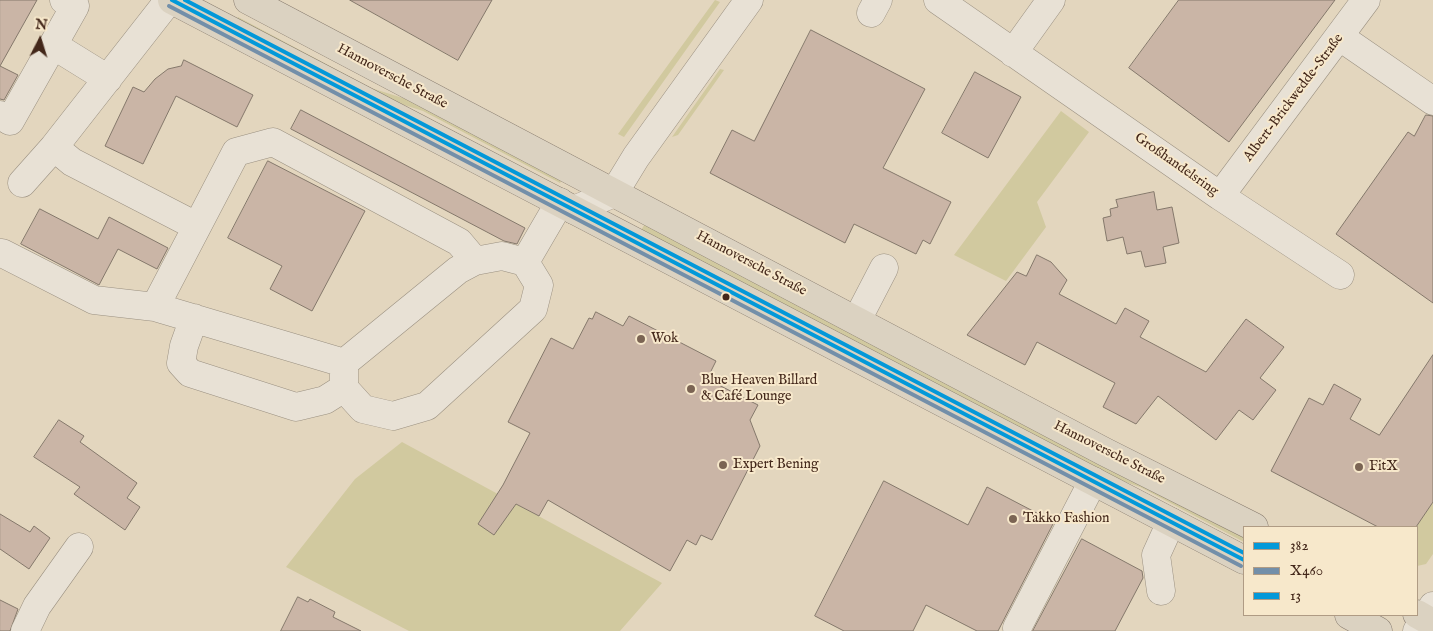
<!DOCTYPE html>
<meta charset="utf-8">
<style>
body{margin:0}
#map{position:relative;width:1433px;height:631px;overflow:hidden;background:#e3d6be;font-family:"IM FELL English",serif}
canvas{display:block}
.legend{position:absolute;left:1243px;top:526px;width:175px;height:90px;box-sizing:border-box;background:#f7e8cb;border:1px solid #af9b84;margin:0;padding:6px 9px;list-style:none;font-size:15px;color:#43271a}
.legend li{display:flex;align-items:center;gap:10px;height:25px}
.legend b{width:25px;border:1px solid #af9b84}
.north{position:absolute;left:15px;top:15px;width:50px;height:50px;-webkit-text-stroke:4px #f7e8cb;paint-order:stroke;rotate:5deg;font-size:14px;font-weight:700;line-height:20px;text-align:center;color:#43271a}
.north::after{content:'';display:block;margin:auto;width:18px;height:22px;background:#43271a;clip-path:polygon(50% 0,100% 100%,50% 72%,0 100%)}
</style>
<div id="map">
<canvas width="1433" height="631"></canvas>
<ul class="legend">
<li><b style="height:6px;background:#0399d9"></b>382</li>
<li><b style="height:6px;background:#738fa9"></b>X460</li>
<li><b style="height:6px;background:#0398d9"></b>13</li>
</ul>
<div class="north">N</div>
</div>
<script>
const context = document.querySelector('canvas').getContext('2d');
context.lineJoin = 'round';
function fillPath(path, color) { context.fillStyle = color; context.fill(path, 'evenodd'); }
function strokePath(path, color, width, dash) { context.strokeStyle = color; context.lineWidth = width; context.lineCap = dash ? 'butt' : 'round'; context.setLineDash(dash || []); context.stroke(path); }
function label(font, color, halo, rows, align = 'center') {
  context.font = font + ' "IM FELL English",serif'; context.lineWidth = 4; context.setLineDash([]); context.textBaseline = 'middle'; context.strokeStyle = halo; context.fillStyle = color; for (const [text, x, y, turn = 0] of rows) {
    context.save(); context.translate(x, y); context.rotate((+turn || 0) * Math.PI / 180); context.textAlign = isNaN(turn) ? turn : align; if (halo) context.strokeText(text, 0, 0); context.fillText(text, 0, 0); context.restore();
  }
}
const green = new Path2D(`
 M715,0L720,2L624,137L618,134Z
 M238,17L371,88L425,105L564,176L560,183L423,111L370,94L235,22Z
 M720,69L724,70L678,135L672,137Z
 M1061,111L1089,132L1037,202L1046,227L1006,281L954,255Z
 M647,220L1244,535V542L1140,487L1079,466L639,234Z
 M402,442L662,583L620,631H409L286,567L355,479Z
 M1433,502V554L1426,564L1417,566L1416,527Z`);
const building = new Path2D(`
 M0,0H37L0,66L18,75L4,100L0,99Z
 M350,0H492L458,60Z
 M1179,0H1335L1229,142L1129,68Z
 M811,30L925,89L883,168L951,202L930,244L923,240L916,254L854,224L845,243L710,173L732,130L754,141Z
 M184,60L253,95L237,127L176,96L143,164L105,146L133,87L144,92L155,79L168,69L181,66Z
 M975,72L1021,97L988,158L942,133Z
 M301,110L525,228L517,244L504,241L291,129Z
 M1426,115L1433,116V303L1336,234L1408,132L1414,136Z
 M268,161L365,211L312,311L270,289L282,266L228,238Z
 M1154,192L1157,210L1172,207L1179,243L1163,247L1166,263L1145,267L1141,251L1127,254L1123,237L1107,241L1103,218L1111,216L1110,209L1118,207L1116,200Z
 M40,209L98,239L109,217L168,248L157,269L118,249L99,285L21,244Z
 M1037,255L1051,262L1067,280L1059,294L1116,324L1125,308L1149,321L1140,337L1206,372L1246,319L1284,347L1260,378L1276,390L1253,420L1239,410L1216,440L1158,396L1136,424L1103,407L1115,383L1037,342L1025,365L967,335L1017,272L1026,276Z
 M596,312L623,326L629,316L716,361L707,379L758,405L750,420L760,446L712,540L701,535L696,545L687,540L670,571L548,500L539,516L516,504L494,535L478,524L503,485L530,433L508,422L551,338L573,349L589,318L592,319Z
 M1433,355V502L1416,527H1378L1271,471L1309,398L1323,405L1334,384L1361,399L1350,419L1379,435Z
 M59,420L84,436L80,442L137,483L127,498L140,507L125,530L74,494L80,487L34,457Z
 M884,481L968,525L987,487L1054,522L998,631H977L926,605L913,631H844L815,616Z
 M0,514L30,532L34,526L50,538L29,569L0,549Z
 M1082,539L1142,571L1143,578L1115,631H1033Z
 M298,597L308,602L310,599L335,612L333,617L361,631H281Z
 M0,600L18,609L10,631H0Z`);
const minor = new Path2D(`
 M938,0L1220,196L1340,275
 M871,13L878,0
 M1340,37L1433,101
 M53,45L108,79
 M1013,53L1051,0
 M0,115L10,121L75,6L64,0
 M54,147L72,162L196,226
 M22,183L54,147L169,0
 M1220,196L1366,0
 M574,210L614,193L636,157L749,0
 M2,253L94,300L155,307L344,363
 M502,256L525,262L539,285L533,309L427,406L393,416L363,409L344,388V363L458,270L475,261Z
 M525,262L560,202
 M155,307L236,152L273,142L459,242L475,261
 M194,318L184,346L181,363L190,373L296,407L325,400L344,388
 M857,320L884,268
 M1161,591L1156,555L1171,522
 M1017,628L1093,481
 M25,631L37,606L79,547
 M1417,631L1433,606`);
const major = new Path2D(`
 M172,0L1244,560
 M248,0L1105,452L1254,527
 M1417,614L1433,623
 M1349,615L1378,631`);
const bus1 = new Path2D(`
 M172,0L1244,560`);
const bus2 = new Path2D(`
 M169,6L1241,566`);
const bus3 = new Path2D(`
 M185,0L1244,553`);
const markers = [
 [726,297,4.5,"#43271a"],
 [641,339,5,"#7b6453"],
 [691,389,5,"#7b6453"],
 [723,465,5,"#7b6453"],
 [1359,467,5,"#7b6453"],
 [1013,519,5,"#7b6453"]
];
const streetNames = [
 ["Hannoversche Straße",392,77,28],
 ["Albert-Brickwedde-Straße",1294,98,-53],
 ["Großhandelsring",1176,165,35],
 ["Hannoversche Straße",751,264,28],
 ["Hannoversche Straße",1109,453,27]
];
const poiNames = [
 ["Wok",651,339],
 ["Blue Heaven Billard",701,381],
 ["& Café Lounge",701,397],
 ["Expert Bening",733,465],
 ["FitX",1369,467],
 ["Takko Fashion",1023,519]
];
fillPath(green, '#d1c99f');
fillPath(building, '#cab5a6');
strokePath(building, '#84786b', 1);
strokePath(minor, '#9a9081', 29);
strokePath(major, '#84786b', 29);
strokePath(minor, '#e8e1d5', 28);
strokePath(major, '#dbd2c1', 28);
strokePath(bus1, '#0399d9', 4);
strokePath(bus2, '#738fa9', 4);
strokePath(bus3, '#0398d9', 4);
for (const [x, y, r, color] of markers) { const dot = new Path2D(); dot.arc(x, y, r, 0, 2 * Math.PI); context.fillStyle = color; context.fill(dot); strokePath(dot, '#f7e8cb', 2); }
label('14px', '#43271a', '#f7e8cb', streetNames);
label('14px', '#43271a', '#f7e8cb', poiNames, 'left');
</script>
